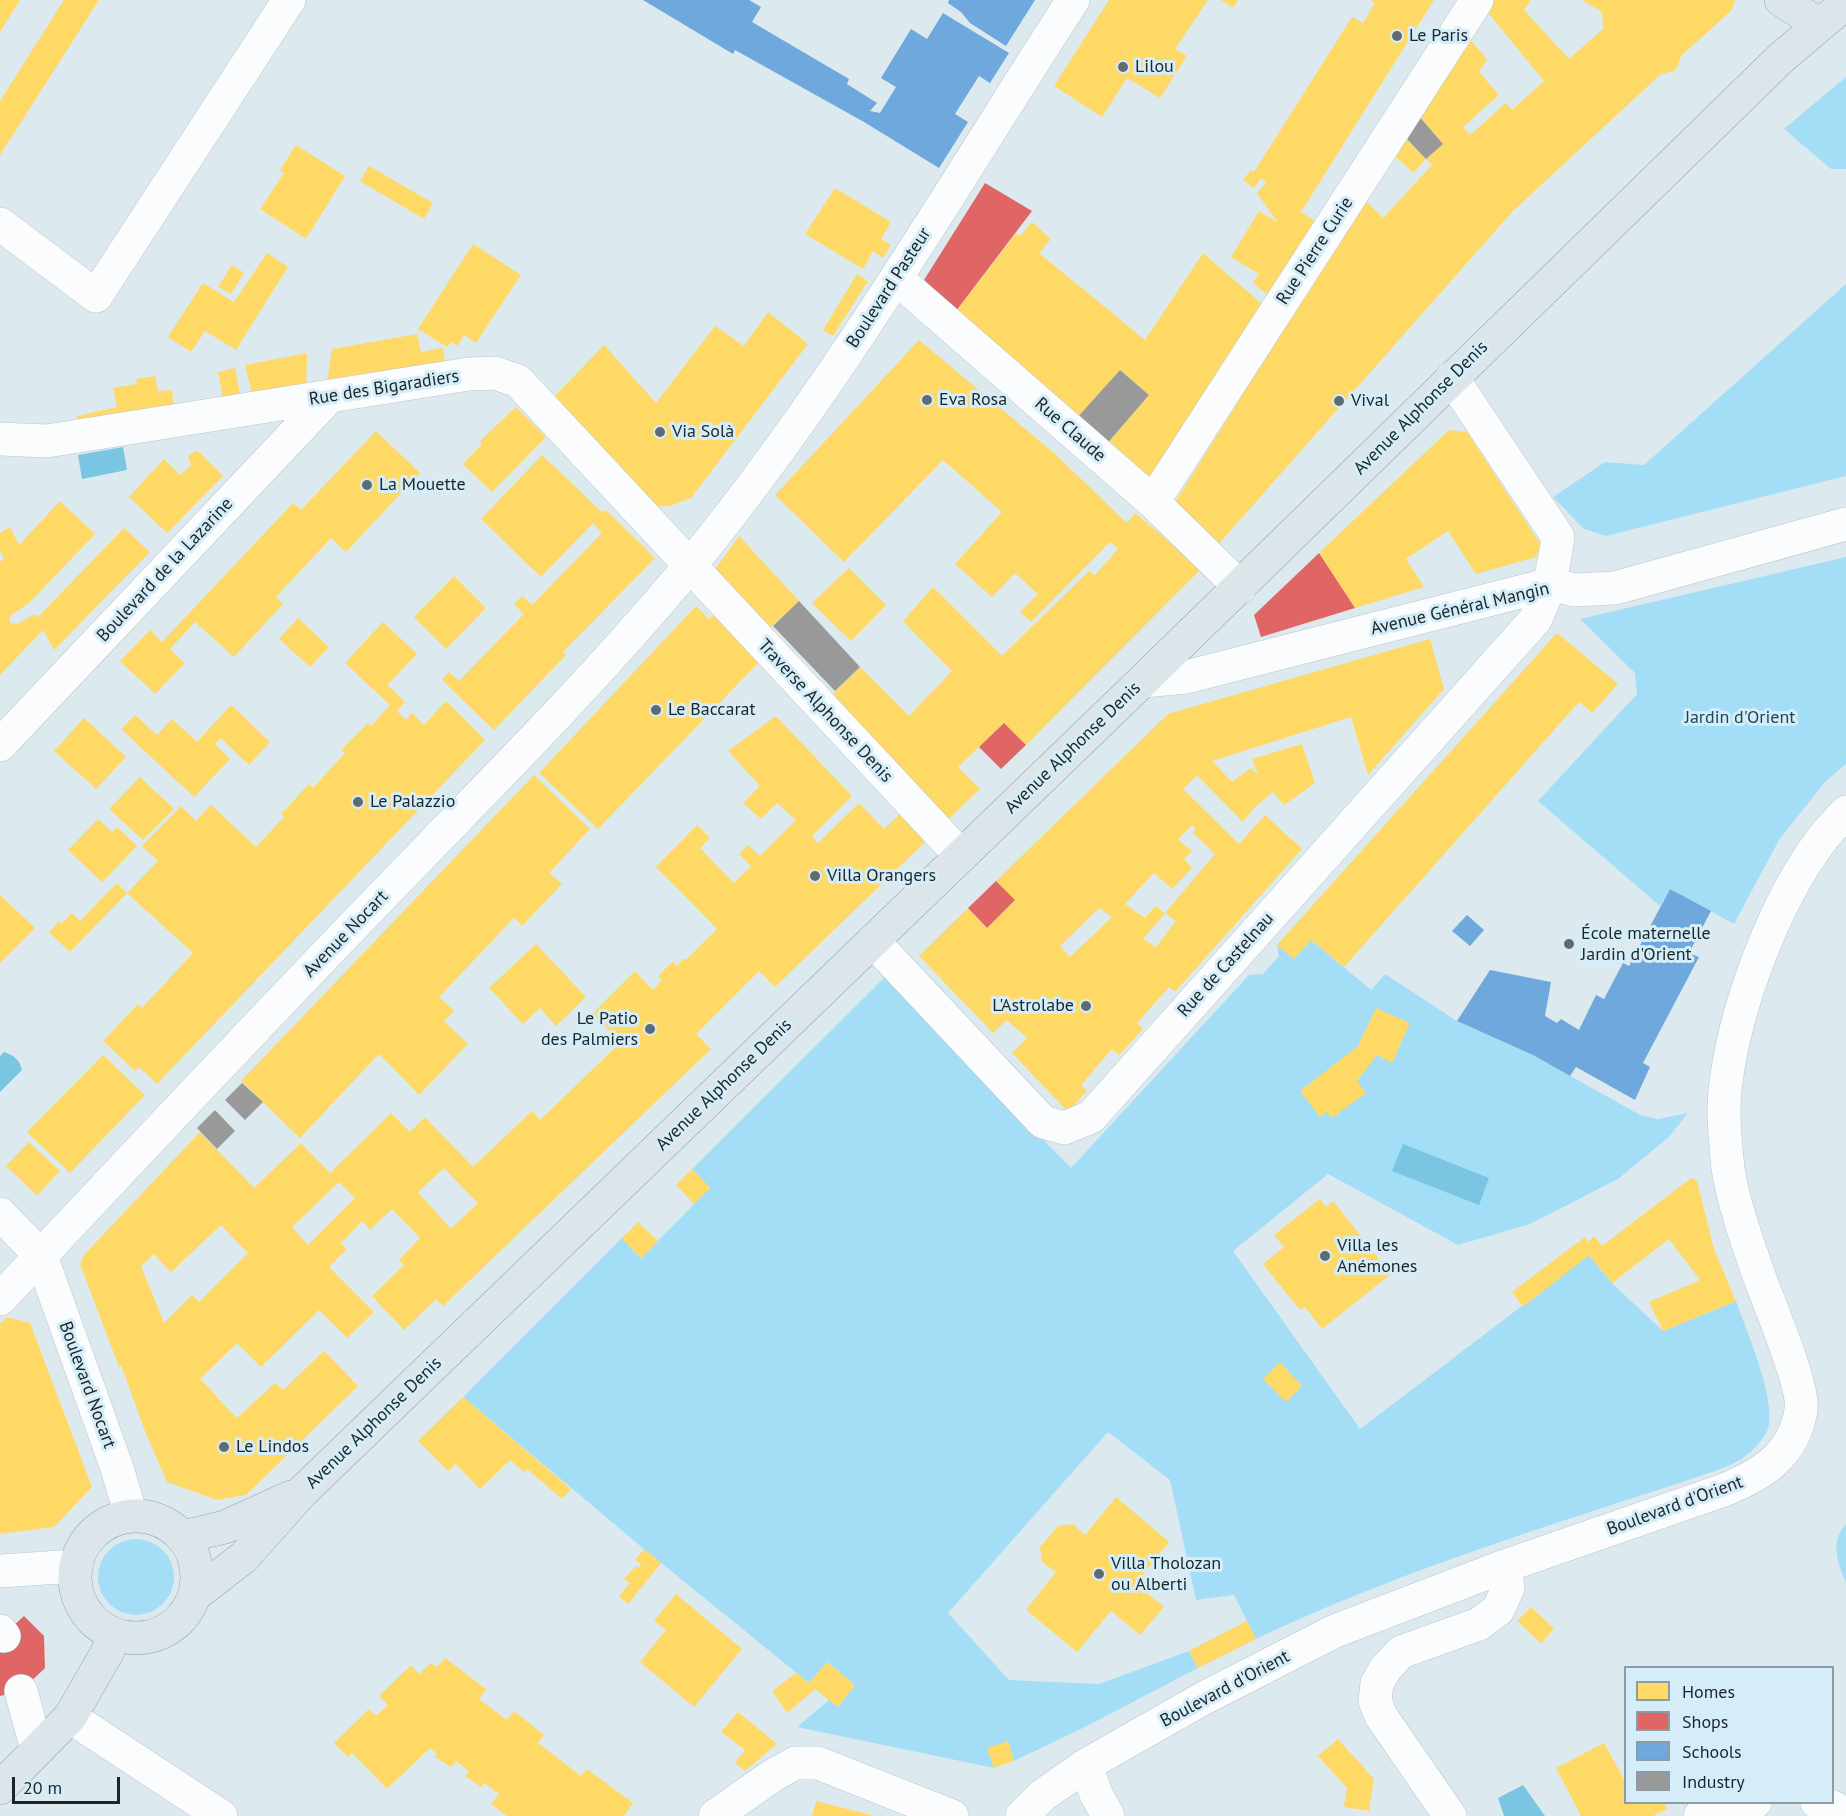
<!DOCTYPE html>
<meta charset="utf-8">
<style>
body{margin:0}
#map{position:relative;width:1846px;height:1816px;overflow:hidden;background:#dceaf0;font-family:"PT Sans",sans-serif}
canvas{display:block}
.legend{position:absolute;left:1624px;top:1666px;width:210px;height:138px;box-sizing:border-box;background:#d4edf8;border:2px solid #8a9da6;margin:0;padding:8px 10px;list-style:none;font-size:18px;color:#1c262a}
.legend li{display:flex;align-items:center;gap:12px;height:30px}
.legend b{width:30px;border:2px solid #8a9da6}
.scale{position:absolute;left:12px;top:1777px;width:108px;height:27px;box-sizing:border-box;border:3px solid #1c262a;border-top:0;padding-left:8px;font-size:18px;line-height:21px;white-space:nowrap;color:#1c262a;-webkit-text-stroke:4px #d4edf8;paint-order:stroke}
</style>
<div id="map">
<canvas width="1846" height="1816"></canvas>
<ul class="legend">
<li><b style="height:16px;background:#ffd966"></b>Homes</li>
<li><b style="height:16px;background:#e06666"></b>Shops</li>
<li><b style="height:16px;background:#6fa8dc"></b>Schools</li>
<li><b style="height:16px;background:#999"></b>Industry</li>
</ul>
<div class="scale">20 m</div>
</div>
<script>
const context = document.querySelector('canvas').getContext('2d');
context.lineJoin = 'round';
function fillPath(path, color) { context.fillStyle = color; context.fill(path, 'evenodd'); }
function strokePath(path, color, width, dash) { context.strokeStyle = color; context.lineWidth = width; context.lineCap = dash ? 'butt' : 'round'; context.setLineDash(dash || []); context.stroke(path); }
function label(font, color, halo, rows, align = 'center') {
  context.font = font + ' "PT Sans",sans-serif'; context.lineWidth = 6; context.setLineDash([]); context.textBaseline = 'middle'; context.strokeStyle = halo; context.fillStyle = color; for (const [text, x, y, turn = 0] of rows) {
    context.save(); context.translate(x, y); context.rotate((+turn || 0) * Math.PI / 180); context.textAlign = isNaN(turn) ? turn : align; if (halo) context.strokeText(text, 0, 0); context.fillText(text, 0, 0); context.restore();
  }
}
const green = new Path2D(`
 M1846,77V169H1831L1784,129Z
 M1846,284V476L1606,536L1584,529L1553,497L1605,462L1644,465Z
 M1846,557V764L1825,782L1779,840L1734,924L1670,889L1660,906L1538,801L1637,694L1635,673L1580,619Z
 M1311,940L1371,990L1385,974L1457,1021L1535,1056L1640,1115L1658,1119L1688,1113L1669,1137L1618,1179L1530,1224L1458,1245L1328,1174L1233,1251L1360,1429L1589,1255L1612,1283L1663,1331L1736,1301C1746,1330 1777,1400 1768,1429C1765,1437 1755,1449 1748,1454C1734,1466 1714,1471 1697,1477C1549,1526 1398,1571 1256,1639L1234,1595L1196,1600L1170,1480L1108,1432L948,1613L1009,1680L1099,1684L1189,1651L1198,1668L1087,1726L1014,1761L1008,1742L994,1768L797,1727L829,1700L838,1707L855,1685L827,1662L809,1683L644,1549L463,1397L622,1238L641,1258L710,1188L692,1169L885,977L1071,1168L1249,975L1263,974L1279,956L1277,945L1294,959Z
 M1846,1524V1582C1837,1563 1830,1540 1846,1524Z
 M98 1577a38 38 0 1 1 76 0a38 38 0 1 1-76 0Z`);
const water = new Path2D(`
 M123,447L127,470L82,479L78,455Z
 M4,1052C15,1056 19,1059 22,1070L0,1092V1056Z
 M1403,1144L1489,1178L1479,1205L1392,1171Z
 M1523,1785L1545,1816H1504L1498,1798Z`);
const homes = new Path2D(`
 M0,0H20L0,32Z
 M64,0H99L0,155V101Z
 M1109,0H1208L1175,49L1187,56L1160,98L1127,78L1102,117L1054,86Z
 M1221,0H1238L1233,8Z
 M1370,0H1434L1301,212L1315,221L1268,295L1253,283L1259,274L1231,257L1259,211L1278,223L1257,193L1266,183L1261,178L1254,188L1243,180L1251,170L1254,172L1352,17L1363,23L1375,3Z
 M1491,0H1531L1524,10L1569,59L1603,29L1602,12L1582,0H1735L1732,10L1681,56L1678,66L1674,71L1661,74L1512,212L1216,547L1172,507L1365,200L1383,218L1432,165L1426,159L1413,173L1393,154L1404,136L1426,159L1443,144L1418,115L1468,37L1487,59L1479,72L1499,95L1463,127L1470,135L1506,103L1512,110L1544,81L1485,9Z
 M296,145L345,176L306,239L260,209L284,173L280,170Z
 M369,166L433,203L424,219L360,181Z
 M835,188L891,222L881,239L891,245L883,258L873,251L863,269L805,234Z
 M1032,222L1051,239L1039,253L1145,340L1203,253L1262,304L1155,475L1138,477L1105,446L1149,395L1120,370L1076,419L956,311L1016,233L1020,236Z
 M473,244L521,275L476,343L464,335L457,346L451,342L447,347L418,329Z
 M267,253L288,267L236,350L205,331L191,352L168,337L203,283L234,302Z
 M232,265L244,273L231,294L218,287Z
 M857,274L868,281L833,336L823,330Z
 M768,312L808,344L691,498L670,506L646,507L550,401L604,345L656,403L715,326L744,346Z
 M417,334L421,352L443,348L446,368L326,389L332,349Z
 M919,340L1054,453L1127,523L1135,513L1201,569L1026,745L1004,723L979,747L958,767L980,789L775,987L759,971L696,1034L711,1049L443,1306L436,1299L404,1330L372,1296L404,1265L399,1260L420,1238L392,1209L370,1230L362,1221L341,1243L347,1249L329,1267L374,1312L347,1338L319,1310L261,1367L237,1343L200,1379L237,1418L275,1383L283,1390L324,1351L358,1386L246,1495L217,1500L167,1482L145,1431L121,1365L119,1367L80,1264L84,1255L200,1132L254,1188L301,1143L330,1173L391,1113L410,1132L425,1117L473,1167L532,1111L540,1120L621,1042L592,1014L635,971L653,990L662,980L658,976L673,961L677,966L684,958L686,960L717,929L656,867L697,825L710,838L700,848L734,883L751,866L739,854L748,845L760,856L796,820L777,803L761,819L743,803L760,786L728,751L776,716L852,796L812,836L818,843L859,803L884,829L918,797L825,702L860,667L909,716L952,671L903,621L933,587L1002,656L1089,571L1095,575L1118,549L1110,542L1031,622L1020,612L1038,594L1015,573L992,597L955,564L1002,512L943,460L844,562L775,495ZM444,1168L478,1203L451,1229L418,1192ZM339,1182L355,1198L308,1245L292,1227ZM221,1225L248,1253L199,1302L192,1295L164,1323L141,1266L154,1254L171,1272Z
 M307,353L306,392L254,401L245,365Z
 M235,368L241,399L224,404L218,372Z
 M155,376L158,391L172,390L175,415L80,431L77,416L117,407L113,388L137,384L136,379Z
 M516,407L546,437L492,492L463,464L482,444L480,441Z
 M1449,430L1467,432L1541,545L1536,557L1476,574L1448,531L1406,559L1424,587L1355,608L1319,553Z
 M376,431L420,473L346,552L331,538L276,597L283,604L234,657L195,622L170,649L185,663L155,694L120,661L150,630L162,642L293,503L301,510Z
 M195,451L199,452L223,476L167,533L129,497L164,459L180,475L191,465L188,456Z
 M542,455L602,512L606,510L655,558L563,652L566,655L494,730L442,680L449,672L459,681L524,614L514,604L522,596L532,605L602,533L593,523L541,577L481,519Z
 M60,501L95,534L29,603L10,616V623L17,624L35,614L37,618L124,528L150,552L54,650L43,630L0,675V562L4,558L0,551V533L10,527L19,545Z
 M739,536L799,601L765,633L711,575Z
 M849,568L886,605L851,641L812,603Z
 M454,576L486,608L446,649L414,617Z
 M696,606L709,619L715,613L760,661L598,829L539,773Z
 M298,618L329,647L310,667L279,639Z
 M383,622L417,654L387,685L405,702L397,711L406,720L412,713L424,725L446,701L485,740L157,1084L139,1067L135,1071L103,1041L138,1004L142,1008L193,953L127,893L158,861L142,846L181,806L196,821L211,805L256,847L284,817L281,814L309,784L313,788L345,753L341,750L368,723L371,726L390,705L345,663Z
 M1557,633L1618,684L1592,713L1579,702L1344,967L1311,940L1294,959L1277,945Z
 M1430,639L1444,689L1368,775L1351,717L1212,761L1232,782L1251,768L1258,775L1252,759L1302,744L1315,783L1284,805L1273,792L1255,807L1243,822L1197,775L1183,789L1239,844L1265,815L1302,849L1175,992L1169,987L1137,1023L1143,1029L1133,1040L1119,1055L1112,1049L1081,1085L1087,1091L1068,1112L1012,1053L1027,1038L1007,1020L993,1033L919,956L968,908L986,928L1015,900L996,881L1168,714ZM1192,825L1195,829L1193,833L1215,854L1165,913L1156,906L1145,918L1125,904L1154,873L1172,889L1192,868L1184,859L1192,851L1178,839ZM1099,908L1112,917L1070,957L1060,946ZM1165,913L1176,921L1156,947L1143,939Z
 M231,705L270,742L249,765L221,738L215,744L230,759L194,797L121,729L135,715L157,735L172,719L197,742Z
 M84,718L126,757L96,789L54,751Z
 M534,775L590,829L549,873L562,884L522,926L514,918L439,997L454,1011L444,1021L468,1044L419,1095L379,1054L300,1138L241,1081Z
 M140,777L174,809L143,840L109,809Z
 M98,819L112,832L117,827L137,846L102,882L68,850Z
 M117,883L127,893L70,952L49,932L59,921L61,924L72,913L80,921Z
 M0,895L35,928L0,963Z
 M536,944L586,997L556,1026L540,1008L523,1024L489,988Z
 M1376,1008L1410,1023L1392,1063L1377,1055L1357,1081L1366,1093L1332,1118L1327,1112L1320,1117L1300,1091L1358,1046Z
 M103,1055L145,1095L70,1173L27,1132Z
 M29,1142L60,1171L37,1195L6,1166Z
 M692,1169L710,1188L694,1204L676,1185Z
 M1691,1178L1697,1181L1714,1249L1736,1301L1663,1331L1649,1302L1700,1280L1669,1239L1612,1283L1589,1255L1523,1307L1512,1292L1585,1237L1588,1242L1594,1236L1602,1246Z
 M1320,1199L1326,1207L1333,1201L1391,1274L1322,1329L1305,1307L1300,1310L1263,1264L1284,1247L1274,1235Z
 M638,1222L658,1241L641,1258L622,1238Z
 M7,1317L30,1323L92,1487L54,1527L0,1534V1324Z
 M1280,1362L1302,1386L1286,1402L1263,1379Z
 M463,1397L571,1489L562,1499L527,1469L524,1472L510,1460L480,1489L456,1464L448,1471L418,1441Z
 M1116,1497L1169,1542L1142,1576L1147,1580V1585L1142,1589L1164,1607L1140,1635L1111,1611L1077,1652L1026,1610L1056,1572L1042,1562L1040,1547L1058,1526L1073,1524L1085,1535Z
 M644,1549L661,1563L628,1604L619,1596L630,1583L624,1579L636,1566L638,1568L641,1564L635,1560Z
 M676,1594L742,1649L694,1707L640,1662L666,1630L654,1621Z
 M1531,1607L1554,1629L1541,1643L1517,1621Z
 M1247,1621L1256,1639L1198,1668L1189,1651Z
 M445,1658L486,1689L479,1699L507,1720L514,1711L544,1735L538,1743L581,1776L587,1769L633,1803L624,1816H507L491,1804L499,1794L484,1783L481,1787L465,1776L469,1771L456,1761L451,1767L435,1757L437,1754L430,1748L387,1789L352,1753L348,1757L334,1743L369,1709L376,1716L388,1705L379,1696L411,1665L419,1674L431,1663L437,1667Z
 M827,1662L855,1685L838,1707L815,1689L787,1713L772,1691L796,1673L809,1683Z
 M738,1712L777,1744L745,1771L735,1763L745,1750L721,1732Z
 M1338,1739L1374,1779L1369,1811L1344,1807L1347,1788L1318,1756Z
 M1008,1741L1014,1761L994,1768L987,1748Z
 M1604,1743L1626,1783V1802L1664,1803L1667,1809L1653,1816H1581L1556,1768Z
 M816,1801L871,1815L870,1816H812Z`);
const shops = new Path2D(`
 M985,183L1032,211L956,311L924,280Z
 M1319,553L1355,608L1261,637L1254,615Z
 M1004,723L1026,745L1001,769L979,747Z
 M996,881L1015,900L987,928L968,908Z
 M24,1616L44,1636L45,1668L21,1691L0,1696V1638Z`);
const schools = new Path2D(`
 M643,0H749L761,7L752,22L849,79L847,84L877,103L870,111L880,113L896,87L881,78L911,29L927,39L943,13L1009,53L990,83L979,76L955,114L968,122L939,168L864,122L735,50L733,54Z
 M949,0H1035L1006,46L970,23L961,12L948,3Z
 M1670,889L1711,911L1689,953L1699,957L1643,1063L1650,1067L1635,1100L1576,1067L1570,1076L1535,1056L1457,1021L1490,970L1551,982L1545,1016L1557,1023L1561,1019L1579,1030L1596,995L1604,999L1623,963L1629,966Z
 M1467,915L1484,930L1470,946L1452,931Z`);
const industry = new Path2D(`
 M1418,115L1443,144L1426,159L1404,136Z
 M1120,370L1149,395L1105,446L1076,419Z
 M799,601L860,667L835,691L773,626Z
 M242,1083L263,1102L245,1120L225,1100Z
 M215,1110L235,1131L217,1149L197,1128Z`);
const minor = new Path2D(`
 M0,224L96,296L289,0
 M896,278L1153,502L1240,587
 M0,439L47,441L469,374L495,373L518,381L961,856
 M1153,502L1477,0
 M1143,681L1186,677L1551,584L1574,590L1615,588L1846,524
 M0,745L330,396
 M873,941L1043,1122L1064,1128L1091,1117L1535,620C1550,590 1553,570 1558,537L1452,378
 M0,1214L41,1256L117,1468L131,1515
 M0,1299C128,1163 256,1026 386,892C488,786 593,682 687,569C833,392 949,192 1073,0
 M0,1571L76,1566
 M0,1631L4,1636
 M21,1691L37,1750
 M70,1717L221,1816
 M1086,1765L1096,1794L1108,1816
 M1817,1802L1835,1808L1839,1816
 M715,1816L772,1776L795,1763H818L952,1816
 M1022,1816L1043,1795L1086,1765L1204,1698L1335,1631L1505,1566L1724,1490C1763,1474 1794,1455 1801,1410C1805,1388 1770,1306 1761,1281C1749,1247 1733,1203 1728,1168C1725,1140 1722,1109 1726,1082C1736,1005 1775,901 1822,839C1829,830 1838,821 1846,812
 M1450,1816L1381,1716L1375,1701L1377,1683L1386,1668L1401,1652L1479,1624L1498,1610L1508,1588L1505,1566
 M1700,1816L1726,1807L1755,1802`);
const major = new Path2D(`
 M1781,0L1820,25
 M75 1577a61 61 0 1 1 122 0a61 61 0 1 1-122 0Z
 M183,1537L225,1527L291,1497
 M195,1595L244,1557L301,1493L1130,693L1781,58L1846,3
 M0,1788L70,1717L108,1651L114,1634`);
const markers = [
 [1397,36,6,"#5f6b6f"],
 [1123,67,6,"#5f6b6f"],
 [927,400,6,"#5f6b6f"],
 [1339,401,6,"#5f6b6f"],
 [660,432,6,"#5f6b6f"],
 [367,485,6,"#5f6b6f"],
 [656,710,6,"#5f6b6f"],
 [358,802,6,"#5f6b6f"],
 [815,876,6,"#5f6b6f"],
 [1569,944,6,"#5f6b6f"],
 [1086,1006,6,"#5f6b6f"],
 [650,1029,6,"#5f6b6f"],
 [1325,1256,6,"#5f6b6f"],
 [224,1447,6,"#5f6b6f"],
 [1099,1574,6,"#5f6b6f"]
];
const poiNames = [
 ["Le Paris",1409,36],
 ["Lilou",1135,67],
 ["Eva Rosa",939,400],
 ["Vival",1351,401],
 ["Via Solà",672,432],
 ["La Mouette",379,485],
 ["Le Baccarat",668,710],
 ["Le Palazzio",370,802],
 ["Villa Orangers",827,876],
 ["École maternelle",1581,934],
 ["Jardin d'Orient",1581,955],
 ["L'Astrolabe",1074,1006,"right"],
 ["Le Patio",638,1019,"right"],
 ["des Palmiers",638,1040,"right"],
 ["Villa les",1337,1246],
 ["Anémones",1337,1267],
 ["Le Lindos",236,1447],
 ["Villa Tholozan",1111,1564],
 ["ou Alberti",1111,1585]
];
const streetNames = [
 ["Rue Pierre Curie",1315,251,-57],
 ["Boulevard Pasteur",889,288,-57],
 ["Rue des Bigaradiers",384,388,-9],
 ["Avenue Alphonse Denis",1421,408,-45],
 ["Rue Claude",1070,430,41],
 ["Boulevard de la Lazarine",165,570,-47],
 ["Avenue Général Mangin",1460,609,-13],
 ["Traverse Alphonse Denis",825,711,47],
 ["Avenue Alphonse Denis",1073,748,-44],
 ["Avenue Nocart",346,934,-46],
 ["Rue de Castelnau",1226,965,-48],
 ["Avenue Alphonse Denis",724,1085,-44],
 ["Boulevard Nocart",87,1385,70],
 ["Avenue Alphonse Denis",374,1423,-44],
 ["Boulevard d'Orient",1675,1506,-20],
 ["Boulevard d'Orient",1225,1689,-28]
];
const parkNames = [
 ["Jardin d'Orient",1740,718]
];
fillPath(green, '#a4def6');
fillPath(water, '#79c5e2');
fillPath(homes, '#ffd966');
fillPath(shops, '#e06666');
fillPath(schools, '#6fa8dc');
fillPath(industry, '#999');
strokePath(minor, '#bbc5ca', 34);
strokePath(major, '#90a6ae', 34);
strokePath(minor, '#fafcfd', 33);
strokePath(major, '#dce6ea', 33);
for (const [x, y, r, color] of markers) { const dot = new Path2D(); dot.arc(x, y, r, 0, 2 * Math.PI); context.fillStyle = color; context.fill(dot); strokePath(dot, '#d4edf8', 2); }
label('18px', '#1c262a', '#d4edf8', poiNames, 'left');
label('18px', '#1c262a', '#d4edf8', streetNames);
label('18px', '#1c4859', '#d4edf8', parkNames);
</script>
